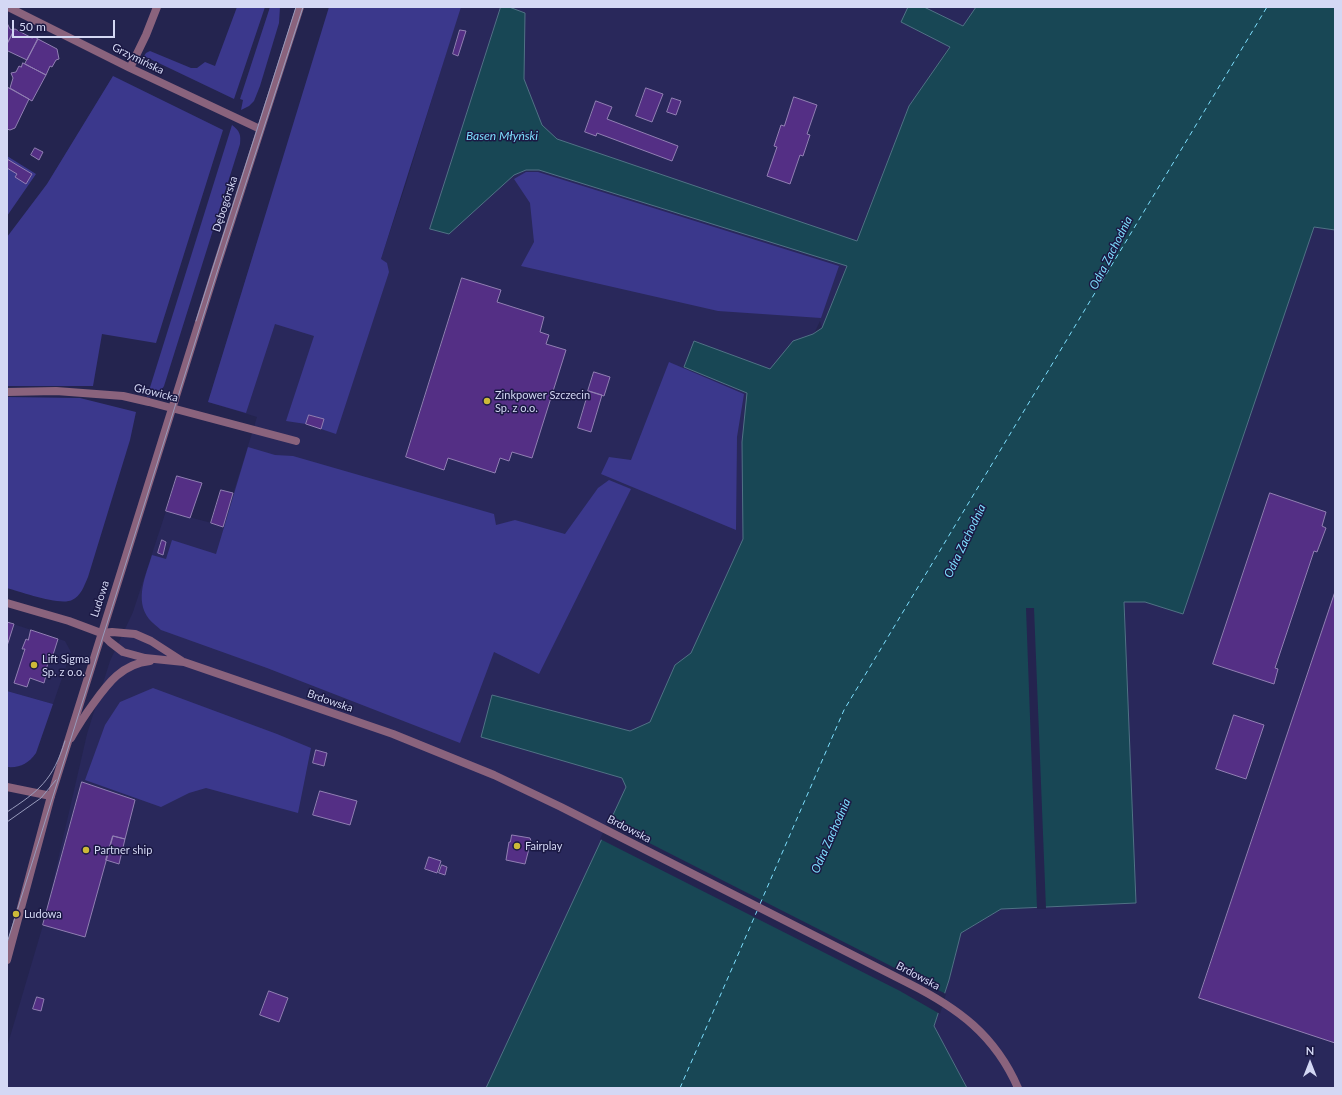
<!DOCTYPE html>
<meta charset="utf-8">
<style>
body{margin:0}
#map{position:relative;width:1342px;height:1095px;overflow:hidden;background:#24244f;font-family:Lato,sans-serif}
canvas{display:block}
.frame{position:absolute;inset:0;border:8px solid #d4d8f4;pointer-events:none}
.north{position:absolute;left:1290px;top:1043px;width:40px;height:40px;-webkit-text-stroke:3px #1b1944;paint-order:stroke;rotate:0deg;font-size:11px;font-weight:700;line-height:16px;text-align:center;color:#d4d8f4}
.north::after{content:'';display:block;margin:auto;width:14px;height:18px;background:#d4d8f4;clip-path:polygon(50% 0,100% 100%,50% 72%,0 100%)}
.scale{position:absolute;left:12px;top:20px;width:103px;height:18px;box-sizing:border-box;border:2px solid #d4d8f4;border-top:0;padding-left:5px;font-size:12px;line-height:14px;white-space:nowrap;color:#d4d8f4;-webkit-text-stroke:3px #1b1944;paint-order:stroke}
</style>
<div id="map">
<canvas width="1342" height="1095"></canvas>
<div class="frame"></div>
<div class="north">N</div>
<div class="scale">50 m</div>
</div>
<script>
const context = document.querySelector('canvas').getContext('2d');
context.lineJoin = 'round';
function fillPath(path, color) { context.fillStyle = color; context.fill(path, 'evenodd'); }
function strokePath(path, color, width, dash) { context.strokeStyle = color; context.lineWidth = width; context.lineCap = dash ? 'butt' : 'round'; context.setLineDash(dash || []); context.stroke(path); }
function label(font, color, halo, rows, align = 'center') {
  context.font = font + ' Lato,sans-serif'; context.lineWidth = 3; context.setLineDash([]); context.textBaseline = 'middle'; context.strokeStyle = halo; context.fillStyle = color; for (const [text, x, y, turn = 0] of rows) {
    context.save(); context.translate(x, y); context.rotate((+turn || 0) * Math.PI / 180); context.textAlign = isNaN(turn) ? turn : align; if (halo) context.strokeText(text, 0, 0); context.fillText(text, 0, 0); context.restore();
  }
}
const built = new Path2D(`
 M460,7H976L909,106L822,328L820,321L806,351L754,541L530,1088H7V1047L43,925L87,734L110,661L133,612L166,511L223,526L257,417L208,402L263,223L381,259L406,184Z
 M1314,227L1335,230V1088H967L934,1026L949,980L961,933L1001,909L1136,903L1124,602H1145L1183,613Z
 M7,622L65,641L71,652L53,704L7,691Z`);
const green = new Path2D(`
 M237,7H265L234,99L144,56L146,53L150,51L191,68H197L205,62L215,66Z
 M270,7H280L279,23L260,86L254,101L249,106L241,110L243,100L240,99Z
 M329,7H461L381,259L387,263L389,272L336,434L321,429L324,419L310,415L306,424L286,421L314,336L275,324L246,413L208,402Z
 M113,76L223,130L156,343L102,334L93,386H7V237L47,184Z
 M232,125C240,131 241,135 240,144L164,386C160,393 155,395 147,397Z
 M7,156L36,174L7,216Z
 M526,172H538L839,266L821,318L718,311L521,266L534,242L530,203L514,179Z
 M669,362L744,394L737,437L736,530L601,474L609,457L631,460Z
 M7,397L80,398L136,412L130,440L88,577C84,586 81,596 72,600C60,606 21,592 7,588Z
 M248,447L275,455L293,456L494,514L496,525L515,520L565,534L598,488L609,480L631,489L539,674L494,652L460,743L267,668L161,630C157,626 152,623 149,619C134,600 146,575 152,555L166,559L172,540L216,554Z
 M153,688L277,734L311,748L298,813L206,788L189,793L161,807L85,780L105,725L120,702Z
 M7,691L53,704L36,753C28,764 20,768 7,767Z`);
const water = new Path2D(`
 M501,7H509L525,13L524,79L542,125L557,139L857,241L909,106L950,47L901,22L908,7H924L963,26L976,7H1335V230L1314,227L1183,614L1145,602H1124L1136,903L1001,909L961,933L949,980L934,1026L967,1088H486L626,787L622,778L481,737L492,695L630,731L650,722L675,665L691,653L743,539L742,442L747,393L684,367L694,341L770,369L793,341L813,334L822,328L847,266L539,170H526L514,175L449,234L430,229Z`);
const pier = new Path2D(`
 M1026,608H1034L1046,909H1037Z
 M608,822L946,994L940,1014L900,991L600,839Z`);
const ferry = new Path2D(`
 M760,904L844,710L1267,7
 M680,1088L757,911`);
const building = new Path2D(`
 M7,23L10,29L14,31L7,44Z
 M15,29L32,38L35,37L38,39L27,60L8,51L7,52V44Z
 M460,30L466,31L458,56L453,54Z
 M38,39L57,49L59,59L56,60L52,67L50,66L46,75L25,64Z
 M23,63L46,75L32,101L10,88L13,78L11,73L16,72L19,66L21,67Z
 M7,87L29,99L15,128L10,130L7,129Z
 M646,88L663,94L652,122L636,116Z
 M794,97L817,105L807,134L810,135L803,156L800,155L790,184L767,176L777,147L774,146L781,125L784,126Z
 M672,98L681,101L676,115L667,112Z
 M596,101L612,107L607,119L678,146L672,161L597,133L596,136L585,132Z
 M35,148L43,152L39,160L31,155Z
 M7,159L32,174L26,184L15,177L17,174L7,168Z
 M462,278L501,290L497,302L544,317L540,332L549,335L546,344L566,350L532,458L512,452L509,461L500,458L495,473L448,458L444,470L406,457Z
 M594,372L610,377L604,396L588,391Z
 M589,391L602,395L591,432L578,428Z
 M309,415L324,419L321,429L306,424Z
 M177,476L202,483L190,518L166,511Z
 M221,490L233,493L223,527L211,523Z
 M1270,493L1326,512L1322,526L1326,528L1317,552L1314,551L1275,668L1278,669L1274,684L1213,664Z
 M162,540L166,542L163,555L158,553Z
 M1335,592V1043L1199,998Z
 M7,622L14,624L7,646Z
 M31,630L58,639L52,658H50L45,672H47L44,683L30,678L27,687L14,683L25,649H22L26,639L28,640Z
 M1234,715L1264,725L1246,779L1216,769Z
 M316,750L327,753L324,766L313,763Z
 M82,782L135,800L125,839L113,836L85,937L43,925Z
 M320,791L357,801L350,825L313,815Z
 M512,835L530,838L531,841L525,864L506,860L509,842H510Z
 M113,836L125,839L119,864L106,860Z
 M429,857L441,861L437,873L425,869Z
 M442,865L447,867L445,875L439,873Z
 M269,991L288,998L279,1022L260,1015Z
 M37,997L44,999L41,1011L33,1009Z`);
const minor = new Path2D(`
 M8,7L130,68L260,129
 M130,68L146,35L157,7
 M7,392L56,391L123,396L149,402L296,441
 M7,603L69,621L101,633L112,632L135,634L151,641L182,661
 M101,633L110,642L123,652L145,658L184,662L393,734L494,775L561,807L908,983C958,1008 995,1035 1018,1088
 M71,738C78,726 85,715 93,704C108,683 122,664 150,661
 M7,960L51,796`);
const tertiary = new Path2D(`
 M7,787L51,796L216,268L300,7`);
const tram = new Path2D(`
 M196,321L296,7
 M7,812C39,791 53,780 65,741
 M7,822L41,798L56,780
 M7,943L218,269L303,7`);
const markers = [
 [487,401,4,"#cdb938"],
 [34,665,4,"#cdb938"],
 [517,846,4,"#cdb938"],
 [86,850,4,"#cdb938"],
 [16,914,4,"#cdb938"]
];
const streetNames = [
 ["Grzymińska",138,59,26],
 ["Dębogórska",225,204,-72],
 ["Głowicka",156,393,14],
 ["Ludowa",100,599,-72],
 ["Brdowska",330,701,19],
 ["Brdowska",629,829,27],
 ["Brdowska",918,976,28]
];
const poiNames = [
 ["Zinkpower Szczecin",495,395],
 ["Sp. z o.o.",495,408],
 ["Lift Sigma",42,659],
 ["Sp. z o.o.",42,672],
 ["Fairplay",525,846],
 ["Partner ship",94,850],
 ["Ludowa",24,914]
];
const waterNames = [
 ["Basen Młyński",502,136],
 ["Odra Zachodnia",1111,253,-63],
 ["Odra Zachodnia",965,541,-64],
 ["Odra Zachodnia",831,836,-66]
];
fillPath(built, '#29285b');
fillPath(green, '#3b388c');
fillPath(water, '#184755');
strokePath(water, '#507285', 1);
fillPath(pier, '#24244f');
strokePath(ferry, '#7ddefd', 1, [5, 4]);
fillPath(building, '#542f85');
strokePath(building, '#917fb3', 1);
strokePath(minor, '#8a637d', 8);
strokePath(tertiary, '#8a637d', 8);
strokePath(tram, '#989bbc', 1);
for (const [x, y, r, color] of markers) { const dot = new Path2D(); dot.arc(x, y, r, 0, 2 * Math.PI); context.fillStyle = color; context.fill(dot); strokePath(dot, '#1b1944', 1.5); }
label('11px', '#d4d8f4', '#1b1944', streetNames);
label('11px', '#d4d8f4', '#1b1944', poiNames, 'left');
label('italic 12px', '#7ddefd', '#1b1944', waterNames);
</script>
